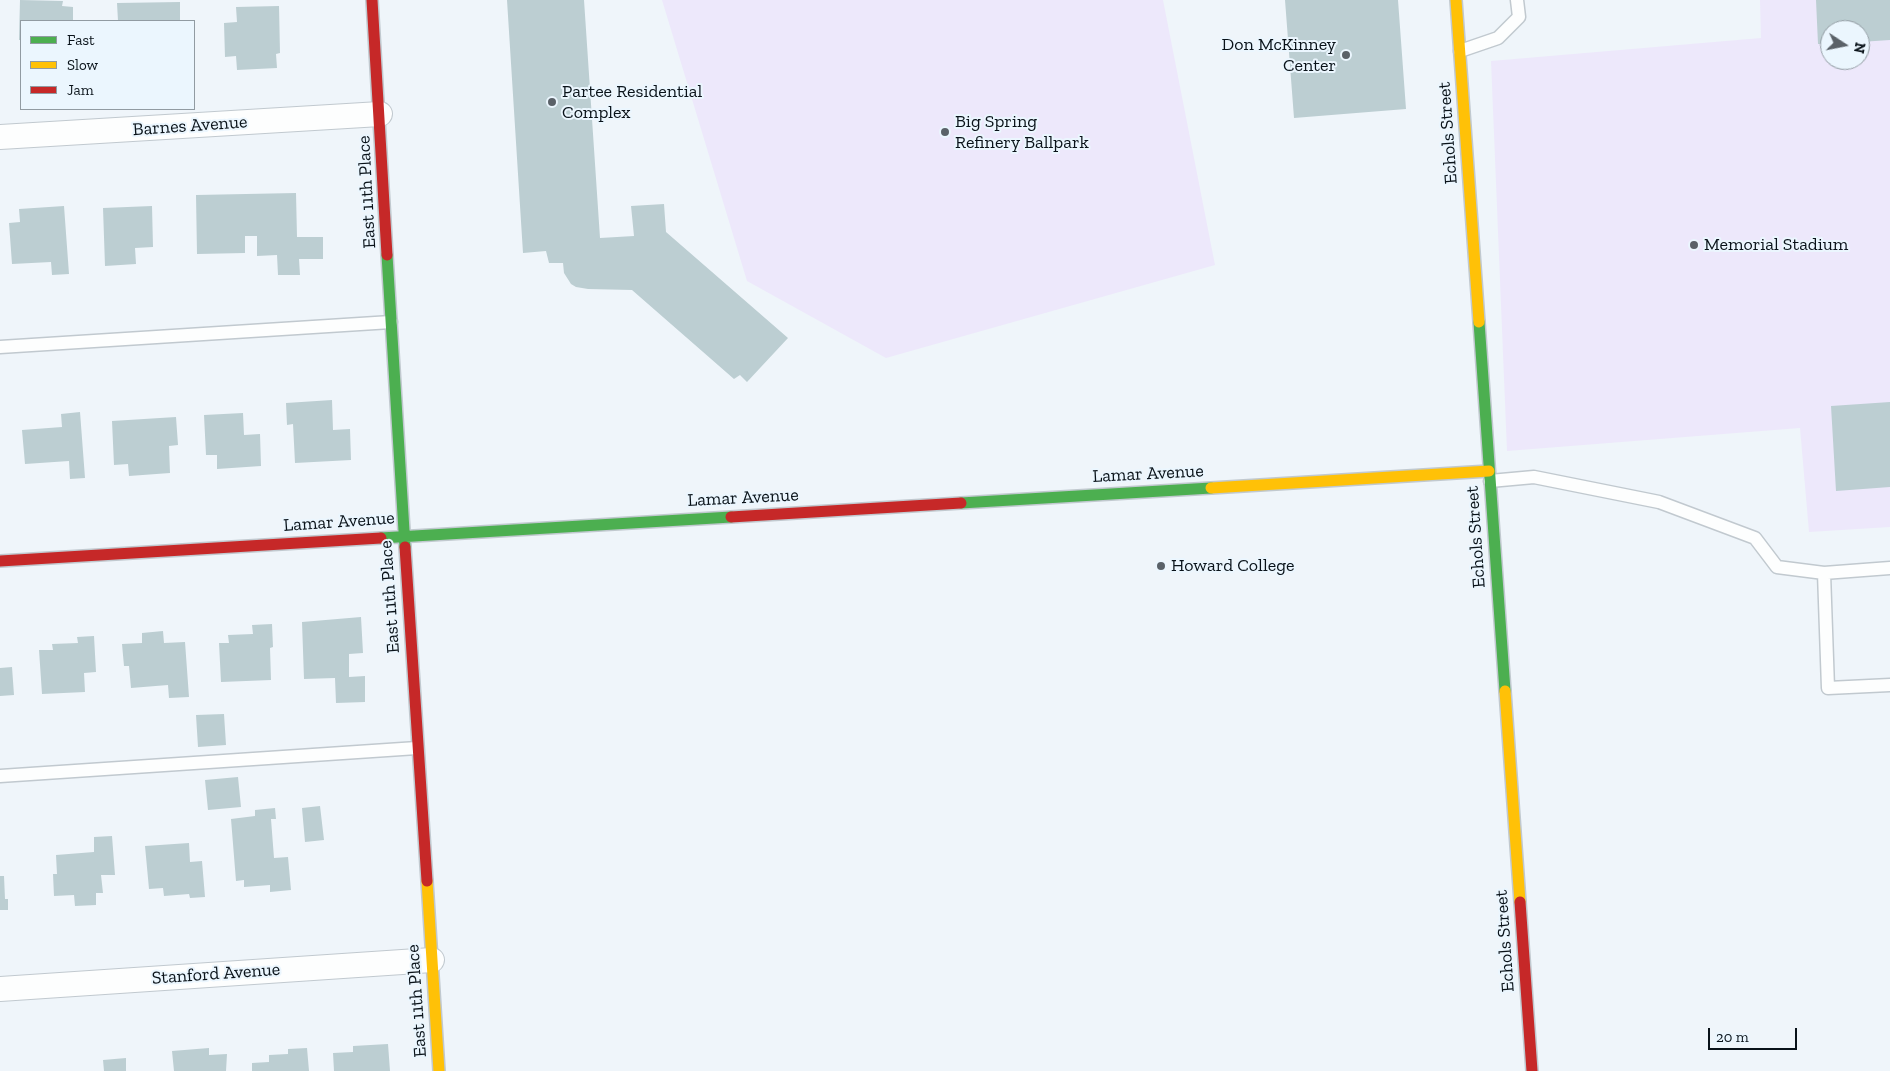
<!DOCTYPE html>
<style>
body{margin:0}
#map{position:relative;width:1890px;height:1071px;overflow:hidden;background:#eff5fa;font-family:"Zilla Slab",serif}
canvas{display:block}
.legend{position:absolute;left:20px;top:20px;width:175px;height:90px;box-sizing:border-box;background:#ebf6fe;border:1px solid #919ba2;margin:0;padding:6px 9px;list-style:none;font-size:15px;color:#091219}
.legend li{display:flex;align-items:center;gap:10px;height:25px}
.legend b{width:25px;border:1px solid #919ba2}
.north{position:absolute;left:1820px;top:20px;width:50px;height:50px;box-sizing:border-box;background:#ebf6fe;border:1px solid #919ba2;border-radius:50%;rotate:101deg;font-size:14px;font-weight:700;line-height:20px;text-align:center;color:#091219}
.north::after{content:'';display:block;margin:auto;width:18px;height:22px;background:#5a6168;clip-path:polygon(50% 0,100% 100%,50% 72%,0 100%)}
.scale{position:absolute;left:1708px;top:1028px;width:89px;height:22px;box-sizing:border-box;border:2px solid #091219;border-top:0;padding-left:6px;font-size:15px;line-height:18px;white-space:nowrap;color:#091219;-webkit-text-stroke:4px #ebf6fe;paint-order:stroke}
</style>
<div id="map">
<canvas width="1890" height="1071"></canvas>
<ul class="legend">
<li><b style="height:6px;background:#4caf50"></b>Fast</li>
<li><b style="height:6px;background:#ffc107"></b>Slow</li>
<li><b style="height:6px;background:#c62828"></b>Jam</li>
</ul>
<div class="north">N</div>
<div class="scale">20 m</div>
</div>
<script>
const context = document.querySelector('canvas').getContext('2d');
context.lineJoin = 'round';
function fillPath(path, color) { context.fillStyle = color; context.fill(path, 'evenodd'); }
function strokePath(path, color, width, dash) { context.strokeStyle = color; context.lineWidth = width; context.lineCap = dash ? 'butt' : 'round'; context.setLineDash(dash || []); context.stroke(path); }
function label(font, color, halo, rows, align = 'center') {
  context.font = font + ' "Zilla Slab",serif'; context.lineWidth = 4; context.setLineDash([]); context.textBaseline = 'middle'; context.strokeStyle = halo; context.fillStyle = color; for (const [text, x, y, turn = 0] of rows) {
    context.save(); context.translate(x, y); context.rotate((+turn || 0) * Math.PI / 180); context.textAlign = isNaN(turn) ? turn : align; if (halo) context.strokeText(text, 0, 0); context.fillText(text, 0, 0); context.restore();
  }
}
const green = new Path2D(`
 M662,0H1163L1215,265L886,358L747,281Z
 M1760,0H1890V527L1809,532L1800,428L1507,451L1491,61L1761,38ZM1830,30H1860V60H1830Z`);
const building = new Path2D(`
 M20,0L63,1L62,6L73,7V21H21V40H19Z
 M507,0H584L600,238L634,236L631,206L664,204L666,232L788,338L747,382L740,375L734,379L632,290L588,289L576,287L571,284L564,273L563,263H549L546,251L523,253Z
 M1285,0H1398L1406,109L1294,118Z
 M1816,0H1890V40L1860,42V30H1830V44H1818Z
 M180,2V21H118L117,3Z
 M279,6L280,53L276,54L277,68L237,70L236,56L225,57L224,23L237,22L236,7Z
 M296,193L297,237H323V259H299L300,275H278L277,255L257,256V236H245V253L197,254L196,195Z
 M64,206L69,274L52,275L51,262L12,264L9,223L20,222L19,209Z
 M152,206L153,247L135,248L136,264L105,266L103,208Z
 M332,400L333,430L350,429L351,460L295,463L293,424L287,425L286,403Z
 M1890,402V487L1836,491L1831,406Z
 M80,412L85,478L70,479L69,461L25,464L22,430L62,427L61,414Z
 M243,413L244,435L260,434L261,466L217,469V455H206L204,415Z
 M176,417L178,445L169,446L170,473L129,476L128,464L114,465L112,421Z
 M361,617L363,653L349,654V677L365,676V702L336,703L335,678L304,679L302,622Z
 M272,624L273,647L270,648L271,680L221,682L219,643H229L228,635L253,634L252,625Z
 M163,631L164,643L185,642L189,697L169,698L168,685L131,688L129,666H124L122,644L142,643V633Z
 M94,636L96,672L84,673L85,692L42,694L39,650H53L52,644L78,643L77,637Z
 M12,667L14,695L0,696V668Z
 M224,714L226,745L198,747L196,715Z
 M238,777L241,807L208,810L205,780Z
 M320,806L324,840L305,842L302,808Z
 M275,808L276,819H271L274,858L288,857L291,890L270,892V885L244,887V880L236,881L231,819L255,816V810Z
 M112,836L115,875H101L103,893H96V905L75,906L74,895L54,896L53,874H57L56,855L94,852V837Z
 M189,843L190,862L202,861L205,897L190,898L189,894L164,896L163,888L149,889L145,846Z
 M0,876H4L5,899H8V910H0Z
 M388,1044L390,1071H334L333,1053L353,1052V1046Z
 M209,1048V1055L227,1054L226,1071H174L172,1051Z
 M307,1048L309,1071H252V1063L269,1062V1055L288,1054V1049Z
 M126,1058V1071H104L103,1060Z`);
const lane = new Path2D(`
 M1460,51L1498,38L1519,17L1517,0
 M0,347L391,322
 M1490,481L1534,477L1659,502L1755,538L1777,567L1824,573L1890,568
 M1824,573L1828,688L1890,685
 M0,776L417,748`);
const street = new Path2D(`
 M0,137L380,114
 M0,989L432,960`);
const fast = new Path2D(`
 M387,255L405,547
 M1479,322L1505,691
 M961,503L1211,488
 M381,538L731,517`);
const slow = new Path2D(`
 M1456,0L1479,322
 M1211,488L1489,471
 M1505,691L1520,902
 M427,881L439,1071`);
const jam = new Path2D(`
 M372,0L387,255
 M731,517L961,503
 M405,547L427,881
 M0,561L381,538
 M1520,902L1532,1071`);
const markers = [
 [1346,55,5,"#5a6168"],
 [552,102,5,"#5a6168"],
 [945,132,5,"#5a6168"],
 [1694,245,5,"#5a6168"],
 [1161,566,5,"#5a6168"]
];
const poiNames = [
 ["Don McKinney",1336,45,"right"],
 ["Center",1336,66,"right"],
 ["Partee Residential",562,92],
 ["Complex",562,113],
 ["Big Spring",955,122],
 ["Refinery Ballpark",955,143],
 ["Memorial Stadium",1704,245],
 ["Howard College",1171,566]
];
const streetNames = [
 ["Barnes Avenue",190,126,-4],
 ["Echols Street",1448,133,-94],
 ["East 11th Place",367,192,-93],
 ["Lamar Avenue",1148,474,-3],
 ["Lamar Avenue",743,498,-3],
 ["Lamar Avenue",339,522,-4],
 ["Echols Street",1476,537,-94],
 ["East 11th Place",390,597,-94],
 ["Echols Street",1505,941,-94],
 ["Stanford Avenue",216,974,-4],
 ["East 11th Place",417,1001,-94]
];
fillPath(green, '#ede8fb');
fillPath(building, '#bcced2');
strokePath(lane, '#c1c9cf', 15);
strokePath(street, '#c1c9cf', 26);
strokePath(fast, '#c1c9cf', 14);
strokePath(slow, '#c1c9cf', 14);
strokePath(jam, '#c1c9cf', 14);
strokePath(lane, '#fdfefe', 12);
strokePath(street, '#fdfefe', 24);
strokePath(fast, '#4caf50', 11);
strokePath(slow, '#ffc107', 11);
strokePath(jam, '#c62828', 11);
for (const [x, y, r, color] of markers) { const dot = new Path2D(); dot.arc(x, y, r, 0, 2 * Math.PI); context.fillStyle = color; context.fill(dot); strokePath(dot, '#ebf6fe', 2); }
label('18px', '#091219', '#ebf6fe', poiNames, 'left');
label('18px', '#091219', '#ebf6fe', streetNames);
</script>
